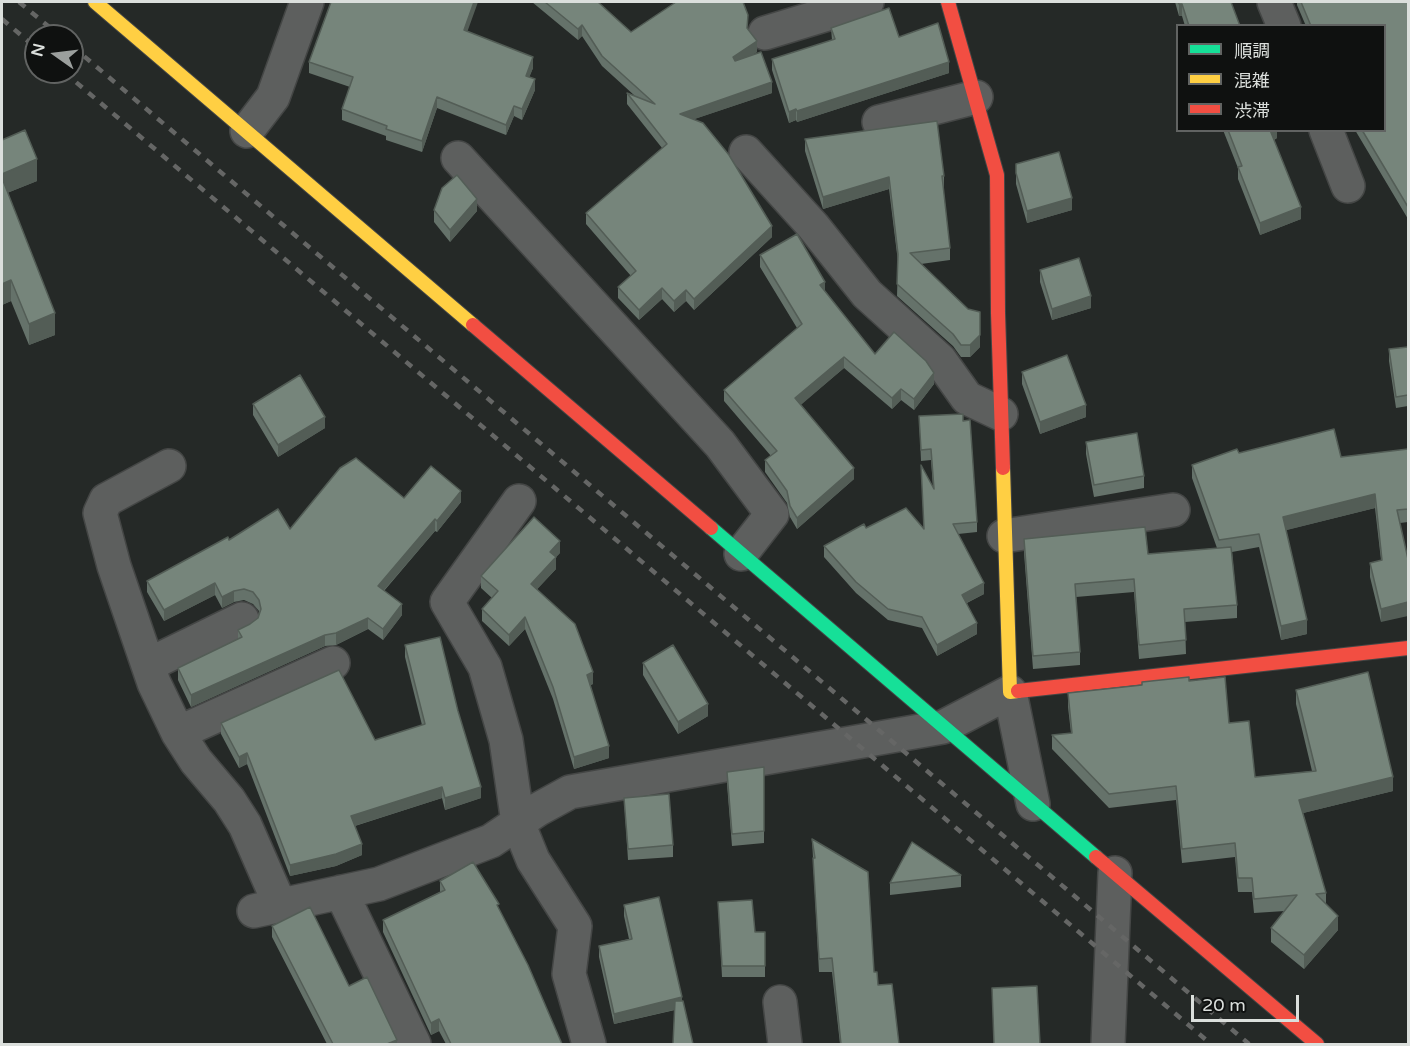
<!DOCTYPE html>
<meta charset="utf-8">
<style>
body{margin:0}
#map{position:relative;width:1410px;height:1046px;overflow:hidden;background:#252927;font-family:"Varela Round","Noto Sans JP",sans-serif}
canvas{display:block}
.frame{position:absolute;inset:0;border:3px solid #dbdfdc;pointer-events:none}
.legend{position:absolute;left:1176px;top:24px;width:210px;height:108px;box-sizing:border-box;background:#0f1110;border:2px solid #616362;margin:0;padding:8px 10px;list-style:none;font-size:18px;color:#dbdfdc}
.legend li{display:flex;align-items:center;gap:12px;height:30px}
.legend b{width:30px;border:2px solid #616362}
.north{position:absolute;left:24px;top:24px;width:60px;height:60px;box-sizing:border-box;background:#0f1110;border:2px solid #616362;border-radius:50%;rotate:284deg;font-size:16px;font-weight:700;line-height:24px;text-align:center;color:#dbdfdc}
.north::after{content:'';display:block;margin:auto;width:21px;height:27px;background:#9b9f9d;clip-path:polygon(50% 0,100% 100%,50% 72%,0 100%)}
.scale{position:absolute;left:1191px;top:995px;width:108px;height:27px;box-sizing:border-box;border:3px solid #dbdfdc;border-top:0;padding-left:8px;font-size:18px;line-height:21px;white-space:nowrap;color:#dbdfdc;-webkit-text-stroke:4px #0f1110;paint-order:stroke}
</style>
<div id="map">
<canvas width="1410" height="1046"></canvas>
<div class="frame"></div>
<ul class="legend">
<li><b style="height:8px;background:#16e098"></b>順調</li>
<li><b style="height:8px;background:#ffcf43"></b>混雑</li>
<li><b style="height:8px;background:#f24e42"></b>渋滞</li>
</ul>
<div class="north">N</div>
<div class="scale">20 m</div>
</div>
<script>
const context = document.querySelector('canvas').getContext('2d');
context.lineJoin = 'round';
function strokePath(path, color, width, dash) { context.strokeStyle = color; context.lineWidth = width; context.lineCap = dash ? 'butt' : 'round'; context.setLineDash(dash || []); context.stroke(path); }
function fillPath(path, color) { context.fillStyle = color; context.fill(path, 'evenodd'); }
const street = new Path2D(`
 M1274,2L1284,26
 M765,33L867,2
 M879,122L976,97
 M1326,130L1348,186
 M247,131L273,97L307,2
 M746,152L813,226L867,294L940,360L967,398L1001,414
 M458,158L720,444L772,514L741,554
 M169,466L106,500L100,513L114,566L154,683L178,733L196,761L229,800L245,825L280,905
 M519,501L447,602L485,667L506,740L518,823L533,860L575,926L569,974L589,1044
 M1004,536L1173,510
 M148,665L242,619
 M178,733L333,663
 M341,892L414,1044
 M254,911L379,884L491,841L537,810L570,792L943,727L1010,692L1033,804
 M780,1002L785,1044
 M1108,1044L1115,873`);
const fast = new Path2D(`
 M711,528L1096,857`);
const slow = new Path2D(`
 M95,2L473,325
 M1003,468L1010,692L1018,691`);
const jam = new Path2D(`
 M948,2L997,175L998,313L1003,468
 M473,325L711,528
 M1018,691L1408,648
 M1096,857L1317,1044`);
const rail = new Path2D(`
 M19,2L60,36
 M2,19L36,48
 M72,46L1249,1044
 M64,72L1211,1044`);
const wall = new Path2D(`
 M532,2H598L631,32L748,29L757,52L753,54L772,93L694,119L772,237L694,310L686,301L674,312L662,299L639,320L618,298V287L631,276L586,224V213L662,148L627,104V93L635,96L602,66L582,36L578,40Z
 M1175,2H1231L1240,26H1185L1182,16H1179Z
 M1297,2H1408V219L1355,130H1384V26H1306L1297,5Z
 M831,28L899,37L949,73L797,122L796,120L789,123L772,70V59L832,40Z
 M467,32L533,68L529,77L535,90L522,120L514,116L506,135L437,108L422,152L386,140V136L342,120V109L350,87L309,73V62Z
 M1223,130H1277V138L1274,140L1301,219L1260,235L1238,179V168Z
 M805,139L944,176V188H943L950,248V260L921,264L980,347L970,357H961L953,346L897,296L898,262L889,189L823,209L805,151Z
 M2,140L37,181L7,193L55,335L29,345L11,301L2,305Z
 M1016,164L1072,210L1027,223L1016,184Z
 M434,210L477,211L450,242L434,222Z
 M760,255L825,291L875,354L934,384L914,410L901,400L892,409L844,368L800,405L854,479L797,529L790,517L787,503L765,472V460L771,456L724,401V390L797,328L760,267Z
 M1040,270L1091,308L1052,320L1040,282Z
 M1408,347V406L1396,408L1389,361V349Z
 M1022,372L1086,417L1040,434L1022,384Z
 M253,404L325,428L278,457L253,415Z
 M919,416L963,421L977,522V532L958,534L984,594L967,603L977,634L937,656L922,628L888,620L856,593L824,557V546L866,528H924L921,465L933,487L931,460L921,461Z
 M1086,442L1144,476V488L1094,497L1086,454Z
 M1408,449V522L1400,523L1381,622L1370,577V563L1381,560L1375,508L1286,530L1307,634L1281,640L1259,547L1232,552L1237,605V618L1185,622L1186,654L1139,659L1134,592L1076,597L1080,652V665L1033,669L1024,553V539L1148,554L1217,548L1192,478V465L1239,453L1341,457Z
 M404,498L461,502L437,532L435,531L384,591L402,615L383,640L368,629L336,645L325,646L191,707L178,680V668L238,639V630L250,624L258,618L259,611L253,604L244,600L234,602L222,608L215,595L164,621L147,592V581L229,540L290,529Z
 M560,553L556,557V569L537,589L593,684L590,685L609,758L574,769L553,699L525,629L509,646L482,621V609L492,598L481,588V576Z
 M405,645L458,711L481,798L445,810L442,798L355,826L362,855L336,866L290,876L247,764L239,768L221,734V723L375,740L422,725L405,657Z
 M643,663L708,716L678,734L643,675Z
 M1189,681L1229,723L1255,777L1312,771L1296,704V690L1393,791L1303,813L1326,893V905L1338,930L1304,969L1271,942V928L1285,911L1254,913L1252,892H1238L1235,857L1182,863L1176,800L1109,808L1052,749V735L1071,733L1068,707V693Z
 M764,767V843L732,846L727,784V772Z
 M624,798L673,845V857L628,860Z
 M812,839L874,972L899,1044H840L832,972H819Z
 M961,875V887L890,895V883Z
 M440,881L499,909L562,1044H446L439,1031L431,1035L383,932V920L440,892Z
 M718,902L755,932H765V977H722Z
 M624,905L682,1001L675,1010L614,1024L599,957V946L629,939L624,916Z
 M272,926L349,986L397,1044H327L272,937Z`);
const shadedWall = new Path2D(`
 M474,2H478L464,41V30Z
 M1179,4H1182V16H1179Z
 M582,25V36L578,40V29Z
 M757,41V52L733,68V57Z
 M533,57V68L526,86V76Z
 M949,62V73L797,122V111Z
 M535,79V90L522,120V109Z
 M772,82V93L680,124V114Z
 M437,97V108L422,152V141Z
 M514,106V116L506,135V125Z
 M796,109V120L789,123V112Z
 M1270,130H1277V138L1270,141Z
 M37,159V181L2,195V174Z
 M889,177V189L823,209V197Z
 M1072,198V210L1027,223V211Z
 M477,199V211L450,242V230Z
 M1301,207V219L1260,235V223Z
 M772,226V237L694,310V299Z
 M11,280V301L2,305V284Z
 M825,282V294L820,285Z
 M662,288V299L639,320V310Z
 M686,290V301L674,312V301Z
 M1091,296V308L1052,320V309Z
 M55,313V335L29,345V324Z
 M980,335V347L970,357V345Z
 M844,357V368L795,410V398Z
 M934,373V384L914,410V399Z
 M901,389V400L892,409V398Z
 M1086,405V417L1040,434V422Z
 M325,417V428L278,457V445Z
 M854,468V479L797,529V518Z
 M461,491V502L437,532V521Z
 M1375,494V508L1283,531V517Z
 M435,519V531L378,597V586Z
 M560,541V553L556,557V569L531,596V584L550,552Z
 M215,583V595L164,621V610Z
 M984,583V594L962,605V595Z
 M234,591V602L222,608V597Z
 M1408,602V616L1381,622V609Z
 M402,604V615L383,640V629Z
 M525,617V629L509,646V635Z
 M368,618V629L336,645V633Z
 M1307,620V634L1281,640V626Z
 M977,623V634L937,656V645Z
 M325,635V646L191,707V695Z
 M593,672V684L587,687V675Z
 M708,704V716L678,734V722Z
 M609,746V758L574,769V757Z
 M247,753V764L239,768V757Z
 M1393,777V791L1299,814V800Z
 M442,787V798L351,827V816Z
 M481,787V798L445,810V798Z
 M362,844V855L336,866L290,876V865Z
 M1338,916V930L1304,969V955Z
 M682,997V1008L614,1024V1014Z
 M439,1019V1031L431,1035V1023Z
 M397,1040V1044H387Z`);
const building = new Path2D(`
 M331,2H474L464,30L533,57L526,76L535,79L522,109L514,106L506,125L437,97L422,141L386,129L387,126L342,109L353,77L309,62Z
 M545,2H598L631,32L676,2H743L748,15L747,28L757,41L733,57L735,61L761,52L772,82L680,114L703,123L729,155L772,226L694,299L686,290L674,301L662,288L639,310L618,287L636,271L586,213L667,144L627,93L655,104L602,56L582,25L578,29Z
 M1178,2H1231L1240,26H1189L1182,4H1179Z
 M1301,2H1408V207L1362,130H1384V26H1311Z
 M889,8L899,37L938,23L949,62L797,111L796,109L789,112L772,59L835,39L831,28Z
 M937,121L944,176H942L950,248L910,253L968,309L980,312V335L970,345H961L953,334L897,284L898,254L889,177L823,197L805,139Z
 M25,130L37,159L2,174V140Z
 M1228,130H1270L1301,207L1260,223L1238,167L1242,166Z
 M1059,152L1072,198L1027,211L1016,173V164Z
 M457,175L477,199L450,230L434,210L442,188Z
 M2,178L55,313L29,324L11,280L2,284Z
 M797,234L825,282L820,285L875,354L894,332L926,361L934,373L914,399L901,389L892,398L844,357L795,398L854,468L797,518L790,506L787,491L765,460L777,451L724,390L802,324L760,255Z
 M1079,258L1091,296L1052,309L1040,270Z
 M1408,347V395L1396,397L1389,349Z
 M1067,355L1086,405L1040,422L1022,372Z
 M300,375L325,417L278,445L253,404Z
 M963,414V421L970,420L977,522L953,524L984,583L962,595L977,623L937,645L922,617L888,609L856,582L824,546L864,524L866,528L906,508L924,529L921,465L934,489L931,449L921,450L919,416Z
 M1334,429L1341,457L1408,449V509L1397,510L1408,559V602L1381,609L1370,563L1382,560L1375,494L1283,517L1307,620L1281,626L1259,534L1219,540L1192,465L1237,449L1239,453Z
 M1137,433L1144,476L1094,485L1086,442Z
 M356,458L404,498L431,466L461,491L437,521L435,519L378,586L402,604L383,629L368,618L336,633L325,635L191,695L178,668L242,637L238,630L250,624L258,618L261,609L259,600L253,592L244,589L234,591L222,597L215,583L164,610L147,581L228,537L229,540L278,509L290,529L340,468Z
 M534,517L560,541L550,552L556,557L531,584L575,624L593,672L587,675L609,746L574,757L553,687L525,617L509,635L482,609L498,591L481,576Z
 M1145,527L1148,554L1231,547L1237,605L1184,609L1186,640L1139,645L1134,579L1075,584L1080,652L1033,656L1024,539Z
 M440,637L458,711L481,787L445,798L442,787L351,816L362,844L336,854L290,865L247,753L239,757L221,723L339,670L375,740L425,724L405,645Z
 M673,645L708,704L678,722L643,663Z
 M1368,672L1393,777L1299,800L1326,893L1316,894L1338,916L1304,955L1271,928L1297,895L1254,899L1252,878H1238L1235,843L1182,849L1176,786L1109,794L1052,735L1072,733L1068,693L1142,685V682L1189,677V681L1225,677L1229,723L1249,721L1255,777L1316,771L1296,690Z
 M764,767V831L732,834L727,772Z
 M669,794L673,845L628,849L624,798Z
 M812,839L868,872L874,972H877L878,985L892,984L899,1044H841L832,958L819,959L813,858H815Z
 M912,842L961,875L890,883Z
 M473,862L499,904L497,905L528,965L562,1044H451L439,1019L431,1023L383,920L445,890L440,881Z
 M659,897L682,997L614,1014L599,946L632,939L624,905Z
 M752,900L755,932H765V966H722L718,902Z
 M310,907L349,986L367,977L397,1040L387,1044H333L272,926Z
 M1037,986L1040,1044H994L992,988Z
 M675,1001H683L693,1044H673Z`);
strokePath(street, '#444645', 36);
strokePath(fast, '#444645', 16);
strokePath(slow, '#444645', 16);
strokePath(jam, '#444645', 16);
strokePath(street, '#5d5f5e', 33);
strokePath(fast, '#16e098', 14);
strokePath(slow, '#ffcf43', 14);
strokePath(jam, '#f24e42', 14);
strokePath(rail, '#656665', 4.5, [8, 8]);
fillPath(wall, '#65726a');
fillPath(shadedWall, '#535d56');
fillPath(building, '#76857b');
strokePath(building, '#535d56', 1.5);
</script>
